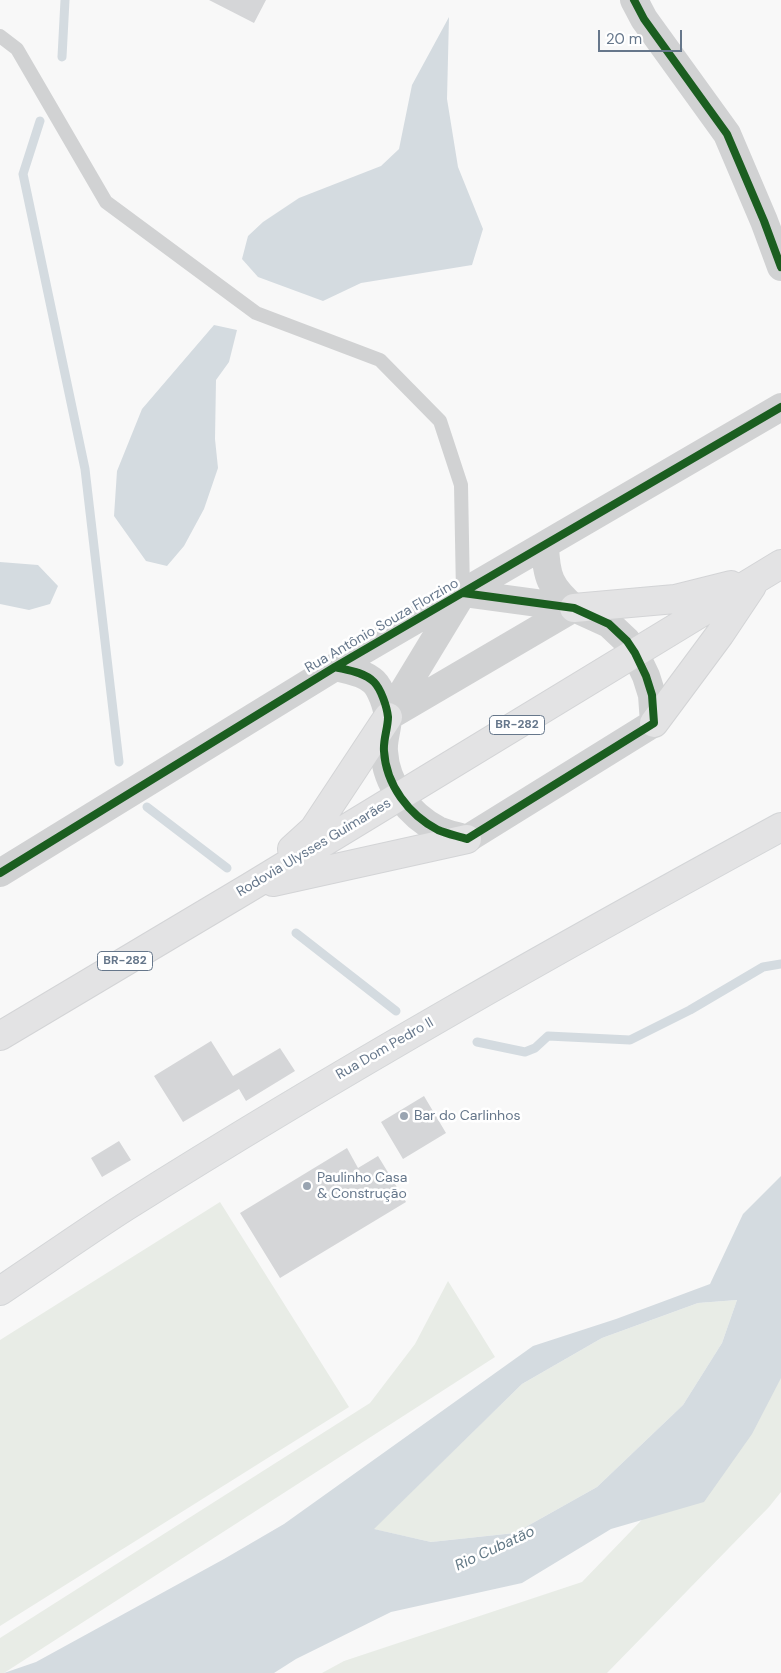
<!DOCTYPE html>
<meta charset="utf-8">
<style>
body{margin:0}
#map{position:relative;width:781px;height:1673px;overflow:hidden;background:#f8f8f8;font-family:"DM Sans",sans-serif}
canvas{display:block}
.scale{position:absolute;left:598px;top:30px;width:84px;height:22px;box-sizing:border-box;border:2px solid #66778b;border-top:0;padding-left:6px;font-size:15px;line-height:18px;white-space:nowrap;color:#66778b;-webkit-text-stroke:4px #fff;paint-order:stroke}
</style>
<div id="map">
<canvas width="781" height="1673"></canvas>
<div class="scale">20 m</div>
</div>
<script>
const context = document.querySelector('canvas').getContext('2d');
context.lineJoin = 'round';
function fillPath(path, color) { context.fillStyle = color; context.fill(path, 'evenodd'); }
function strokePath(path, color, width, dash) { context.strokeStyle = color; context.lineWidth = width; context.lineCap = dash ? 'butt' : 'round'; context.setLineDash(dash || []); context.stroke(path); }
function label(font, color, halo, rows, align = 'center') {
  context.font = font + ' "DM Sans",sans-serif'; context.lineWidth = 5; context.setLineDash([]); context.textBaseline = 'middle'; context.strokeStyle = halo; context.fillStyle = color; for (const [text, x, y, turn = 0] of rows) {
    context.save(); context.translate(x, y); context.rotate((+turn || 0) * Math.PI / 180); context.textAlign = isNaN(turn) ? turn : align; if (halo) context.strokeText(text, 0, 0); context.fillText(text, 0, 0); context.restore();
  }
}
const green = new Path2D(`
 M220,1202L349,1407L0,1626V1340Z
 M448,1281L495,1357L4,1673H0V1638L370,1403L415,1344Z
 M737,1300L722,1343L683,1405L597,1487L515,1533L431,1542L373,1529L522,1384L602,1338L698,1303Z
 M781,1375V1492L769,1507L607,1673H322L344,1661L582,1582Z`);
const water = new Path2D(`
 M449,17L447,99L458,167L483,229L472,265L361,283L323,301L258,277L242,259L248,236L263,222L299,198L381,166L399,149L412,85Z
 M214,325L237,330L229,362L216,380L215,439L218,468L204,509L184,546L167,566L146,561L114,516L117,471L142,409Z
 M0,562L38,565L58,586L50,604L29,610L0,604Z
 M781,1176V1378L752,1434L704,1502L611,1529L522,1583L391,1612L296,1659L274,1673H4L36,1662L224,1559L284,1524L533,1346L616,1319L710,1284L743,1214ZM737,1300L722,1343L683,1405L597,1487L515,1533L431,1542L374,1529L522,1384L602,1338L698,1303Z`);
const stream = new Path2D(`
 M62,57L65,0
 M40,121L23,174L85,469L119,762
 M147,807L227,868
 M296,933L396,1011
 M477,1042L525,1052L535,1048L548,1036L630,1040L690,1010L763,967L781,964`);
const building = new Path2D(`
 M209,0H266L254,23Z
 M211,1041L233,1076L280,1048L295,1071L246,1101L239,1089L183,1122L154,1076Z
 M424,1096L446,1133L403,1159L381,1122Z
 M119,1141L131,1160L102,1177L91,1158Z
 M347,1148L358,1168L378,1156L406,1202L280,1278L240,1213Z`);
const service = new Path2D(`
 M0,36L17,49L106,202L256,313L380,360L440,421L461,485L463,593`);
const minor = new Path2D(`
 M634,0L644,19L727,134L764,221L781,267
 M545,545C546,577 550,587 574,608
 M335,667C347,670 364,672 374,682C381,689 387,707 388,717C388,728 383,740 384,751C386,785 409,815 438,830C447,834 458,836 467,839L654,723L652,695L646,676L635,653L627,641L609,624L574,608L463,593
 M390,713L461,596
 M388,717L574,608
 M0,873L335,667L781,407`);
const secondary = new Path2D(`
 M0,1291C42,1263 83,1234 125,1207C339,1072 559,948 781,827`);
const trunk = new Path2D(`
 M574,608L675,599L731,585
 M654,723L720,634L752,586
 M292,849L314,829L388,717
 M273,882L467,839
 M0,1036L250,887L781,564`);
const cycleway = new Path2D(`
 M634,0L644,19L727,134L764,221L781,267
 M335,667C347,670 364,672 374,682C381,689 387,707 388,717C388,728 383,740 384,751C386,785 409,815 438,830C447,834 458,836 467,839L654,723L652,695L646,676L635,653L627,641L609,624L574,608L463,593
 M0,873L335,667L781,407`);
const markers = [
 [404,1116,5,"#99a4b1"],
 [307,1186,5,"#99a4b1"]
];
const shields = [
 [517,725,55],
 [125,961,55]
];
const shieldNames = [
 ["BR-282",517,725],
 ["BR-282",125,961]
];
const streetNames = [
 ["Rua Antônio Souza Florzino",382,626,-30],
 ["Rodovia Ulysses Guimarães",314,848,-31],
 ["Rua Dom Pedro II",385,1049,-30]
];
const poiNames = [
 ["Bar do Carlinhos",414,1116],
 ["Paulinho Casa",317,1178],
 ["& Construção",317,1194]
];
const waterNames = [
 ["Rio Cubatão",495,1549,-25]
];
fillPath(green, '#e8ece6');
fillPath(water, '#d4dbe0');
strokePath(stream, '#d4dbe0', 9);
fillPath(building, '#d5d6d8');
strokePath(secondary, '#d3d5d7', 30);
strokePath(trunk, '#d3d4d6', 30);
strokePath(service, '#d1d2d3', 14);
strokePath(minor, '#d1d2d3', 28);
strokePath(secondary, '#e3e3e4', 28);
strokePath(trunk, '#e3e3e4', 28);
strokePath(cycleway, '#1b5e20', 8);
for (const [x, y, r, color] of markers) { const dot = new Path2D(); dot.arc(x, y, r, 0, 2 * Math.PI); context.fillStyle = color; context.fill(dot); strokePath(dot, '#fff', 2); }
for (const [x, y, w] of shields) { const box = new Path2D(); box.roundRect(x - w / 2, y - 9.5, w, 19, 4); context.fillStyle = '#fff'; context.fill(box); strokePath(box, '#66778b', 1); }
label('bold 12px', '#66778b', null, shieldNames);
label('14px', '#66778b', '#fff', streetNames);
label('14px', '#66778b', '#fff', poiNames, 'left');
label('italic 15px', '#627885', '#fff', waterNames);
</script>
